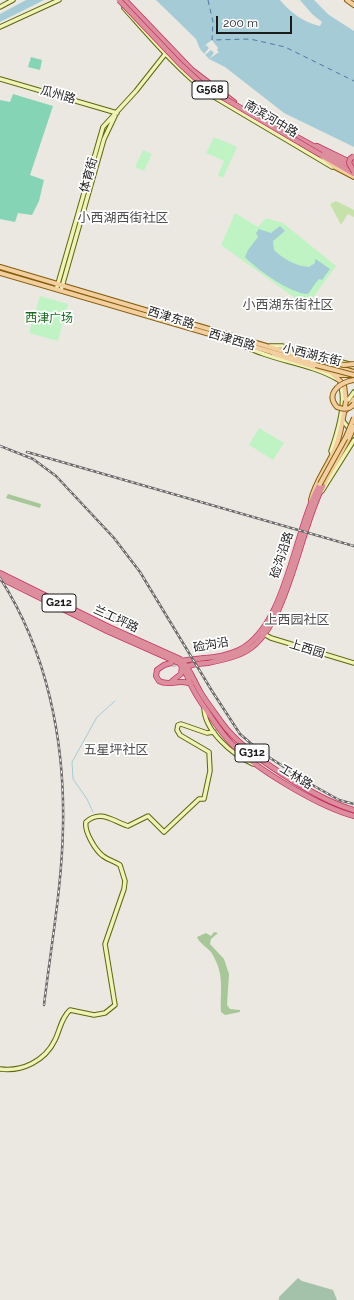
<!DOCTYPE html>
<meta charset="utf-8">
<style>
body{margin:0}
#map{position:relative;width:354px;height:1300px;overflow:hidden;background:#ebe8e1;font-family:Raleway,sans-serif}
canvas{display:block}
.scale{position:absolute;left:216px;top:16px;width:76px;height:18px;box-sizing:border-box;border:2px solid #1b1b1b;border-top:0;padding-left:5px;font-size:12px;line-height:14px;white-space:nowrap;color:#1b1b1b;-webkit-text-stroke:3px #fff;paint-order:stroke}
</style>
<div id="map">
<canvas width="354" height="1300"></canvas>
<div class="scale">200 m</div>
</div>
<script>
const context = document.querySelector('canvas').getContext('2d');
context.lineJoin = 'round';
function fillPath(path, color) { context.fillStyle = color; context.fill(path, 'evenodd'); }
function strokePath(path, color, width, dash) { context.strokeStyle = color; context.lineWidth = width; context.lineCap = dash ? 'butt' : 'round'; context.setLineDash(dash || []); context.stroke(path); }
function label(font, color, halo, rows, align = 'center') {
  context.font = font + ' Raleway,"Noto Sans SC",sans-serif'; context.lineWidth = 3.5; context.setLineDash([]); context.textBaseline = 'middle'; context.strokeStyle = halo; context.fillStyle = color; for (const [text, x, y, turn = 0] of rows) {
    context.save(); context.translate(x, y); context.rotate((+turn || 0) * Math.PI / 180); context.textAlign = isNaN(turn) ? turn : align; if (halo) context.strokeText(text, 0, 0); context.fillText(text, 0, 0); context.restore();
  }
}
const grass = new Path2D(`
 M336,201L354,210V217L348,214L341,225L330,204Z`);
const forest = new Path2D(`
 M8,494L41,504L40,508L6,498Z
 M214,932L218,933L211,939L210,944L224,959L229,974L227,1005L230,1009L240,1010V1012L225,1015L221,1012C220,988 225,974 211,952C207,947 199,943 197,937L206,933L211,936Z`);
const cemetery = new Path2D(`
 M298,1278L302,1281L333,1290L337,1300H279V1297Z`);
const park = new Path2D(`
 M214,137L237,147L223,178L218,175L224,161L206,153Z
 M143,150L152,154L144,171L135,167Z
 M235,213L258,227L266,218L283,223L336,266L312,299L302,303L221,245Z
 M40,296L68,304L58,341L29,333Z
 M259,428L284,443L273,460L249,445Z`);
const pitch = new Path2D(`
 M31,57L42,60L40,70L28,67Z
 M13,94L53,106L30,175L44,180L39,201L32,215L18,213L15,222L0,219V100L10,102Z`);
const water = new Path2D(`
 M26,0H44L0,22V14Z
 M156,0H280C290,12 304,23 320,26L322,22L312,14L300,0H314L329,15L354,31V147L284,113L225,67L209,59L200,49L196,39Z
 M280,226L285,231L273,241L274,250C283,259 296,266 309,267L315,263V259L317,260L330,269L322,280L319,279C314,284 312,289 308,294C291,294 256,269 245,257L248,250L258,237L256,233L259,229L271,233Z`);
const pier = new Path2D(`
 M212,40L218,48L217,50L219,52L209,59L214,53L211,50L205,55L204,54L209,48L206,45L200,49Z`);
const stream = new Path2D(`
 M93,812L87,799L73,779L72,762L97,717L115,701`);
const ferry = new Path2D(`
 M208,0L213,22L212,40L250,39L285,47L354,81`);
const highwayTunnel = new Path2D(`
 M172,665L196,662`);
const secondary = new Path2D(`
 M0,7L13,0
 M124,8C151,38 177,69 209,94L332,167
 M0,27L59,0
 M0,79L117,113
 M57,287L103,127L136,91L166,53
 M61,290L104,139L115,116
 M241,344C271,361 307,362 337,379
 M270,346H282L349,364
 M346,403L354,392
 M343,421L351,431
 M333,455L331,451C337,434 347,401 340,384
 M322,491L354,440
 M262,633L271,638L354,663
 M204,707C204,731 233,755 253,764
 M0,1069C22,1072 45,1061 55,1040C60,1030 61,1018 70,1010L94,1015L105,1013L115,1005L105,944L124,889L125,881L120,865C114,861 108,860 103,856C95,850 84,831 86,822C100,809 113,821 128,826L148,816L164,832L199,799H204L210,771L209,752L180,735L177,730L178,725L181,724L207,733L214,732`);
const primary = new Path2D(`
 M347,0L354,5
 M323,157L333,166L354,177
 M0,267L354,372
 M0,273L316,365
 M274,354L340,375H352
 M333,374L344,385L346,401
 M349,381L354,380
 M346,410L354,399
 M323,486L349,438
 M311,500C315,483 325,470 332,455C340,440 342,423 345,407`);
const highway = new Path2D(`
 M125,0L192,70L234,102
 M261,117L353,168
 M317,146L354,164
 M321,155L354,174
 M0,573L109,627L180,659C190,667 194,682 201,693C207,703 215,713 222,723C244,754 318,800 354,810
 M0,578L107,631L179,663C186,670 188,679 192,687C196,695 202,704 207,711C215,723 224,737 235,747C259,771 322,808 354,816
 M182,661C201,657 221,659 239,650C287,626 294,529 320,484
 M171,663L164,665L157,670L156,676L159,681C170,687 180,678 191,684
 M187,667C194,663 201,664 208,663C222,660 237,657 248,650C288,625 300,529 323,486
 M172,681L181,674L182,666`);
const rail = new Path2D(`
 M0,446L33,459L56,476L114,538L140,572L212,691L240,734L261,752L307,782L339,800L354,804
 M27,452L354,546
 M0,578C47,651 65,741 63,827C62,886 51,946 44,1005`);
const primaryBridge = new Path2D(`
 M298,354L344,365L354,364
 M316,365L354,375
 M349,381C337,385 326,395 337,407C344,410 349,410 354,404
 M345,407L346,401
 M349,438L354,427
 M320,484L346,437L354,418`);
const highwayBridge = new Path2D(`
 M119,0L180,64L205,87L321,155
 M354,156L350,159L349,163L354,172`);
const shields = [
 [210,90,36],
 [59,603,34],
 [252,753,34]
];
const shieldNames = [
 ["G568",210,90],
 ["G212",59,603],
 ["G312",252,753]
];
const streetNames = [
 ["瓜州路",58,95,16],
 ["南滨河中路",271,119,31],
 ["体育街",89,175,-75],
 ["西津东路",171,318,17],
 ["西津西路",232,340,16],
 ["小西湖东街",312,355,14],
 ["硷沟沿路",282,555,-72],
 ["兰工坪路",116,619,25],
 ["硷沟沿",211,645,-10],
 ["上西园",307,649,17],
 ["工林路",296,777,31]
];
const parkNames = [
 ["西津广场",49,318]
];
const neighbourhoodNames = [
 ["小西湖西街社区",123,218],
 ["小西湖东街社区",288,305],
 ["上西园社区",297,620],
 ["五星坪社区",116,750]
];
fillPath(grass, '#c6e2aa');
fillPath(forest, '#a7c799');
fillPath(cemetery, '#a4c2a9');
fillPath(park, '#c0f3c4');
fillPath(pitch, '#85d4b6');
fillPath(water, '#a5cbd6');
fillPath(pier, '#ebe8e1');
strokePath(stream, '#a5cbd6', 1);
strokePath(ferry, '#5179a1', 1, [5, 4]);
strokePath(highwayTunnel, '#ccc9c3', 4.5, [4.5, 2]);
strokePath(secondary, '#5c660e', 5.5);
strokePath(primary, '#855d0d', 6);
strokePath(highway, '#c53364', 6);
strokePath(secondary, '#f0f3b8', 3.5);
strokePath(primary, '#f3cf9f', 4);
strokePath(highway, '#dd8e9d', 4.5);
strokePath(rail, '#696969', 2.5);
strokePath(rail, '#fff', 1, [3]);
strokePath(primaryBridge, '#855d0d', 6, []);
strokePath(highwayBridge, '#c53364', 6, []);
strokePath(primaryBridge, '#f3cf9f', 4);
strokePath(highwayBridge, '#dd8e9d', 4.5);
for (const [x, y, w] of shields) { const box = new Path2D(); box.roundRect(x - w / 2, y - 9, w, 18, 3); context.fillStyle = '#fff'; context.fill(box); strokePath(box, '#1b1b1b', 1); }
label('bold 11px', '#1b1b1b', null, shieldNames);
label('12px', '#1b1b1b', '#fff', streetNames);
label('12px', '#146d1c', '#fff', parkNames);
label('13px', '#4e4e4e', '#fff', neighbourhoodNames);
</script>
